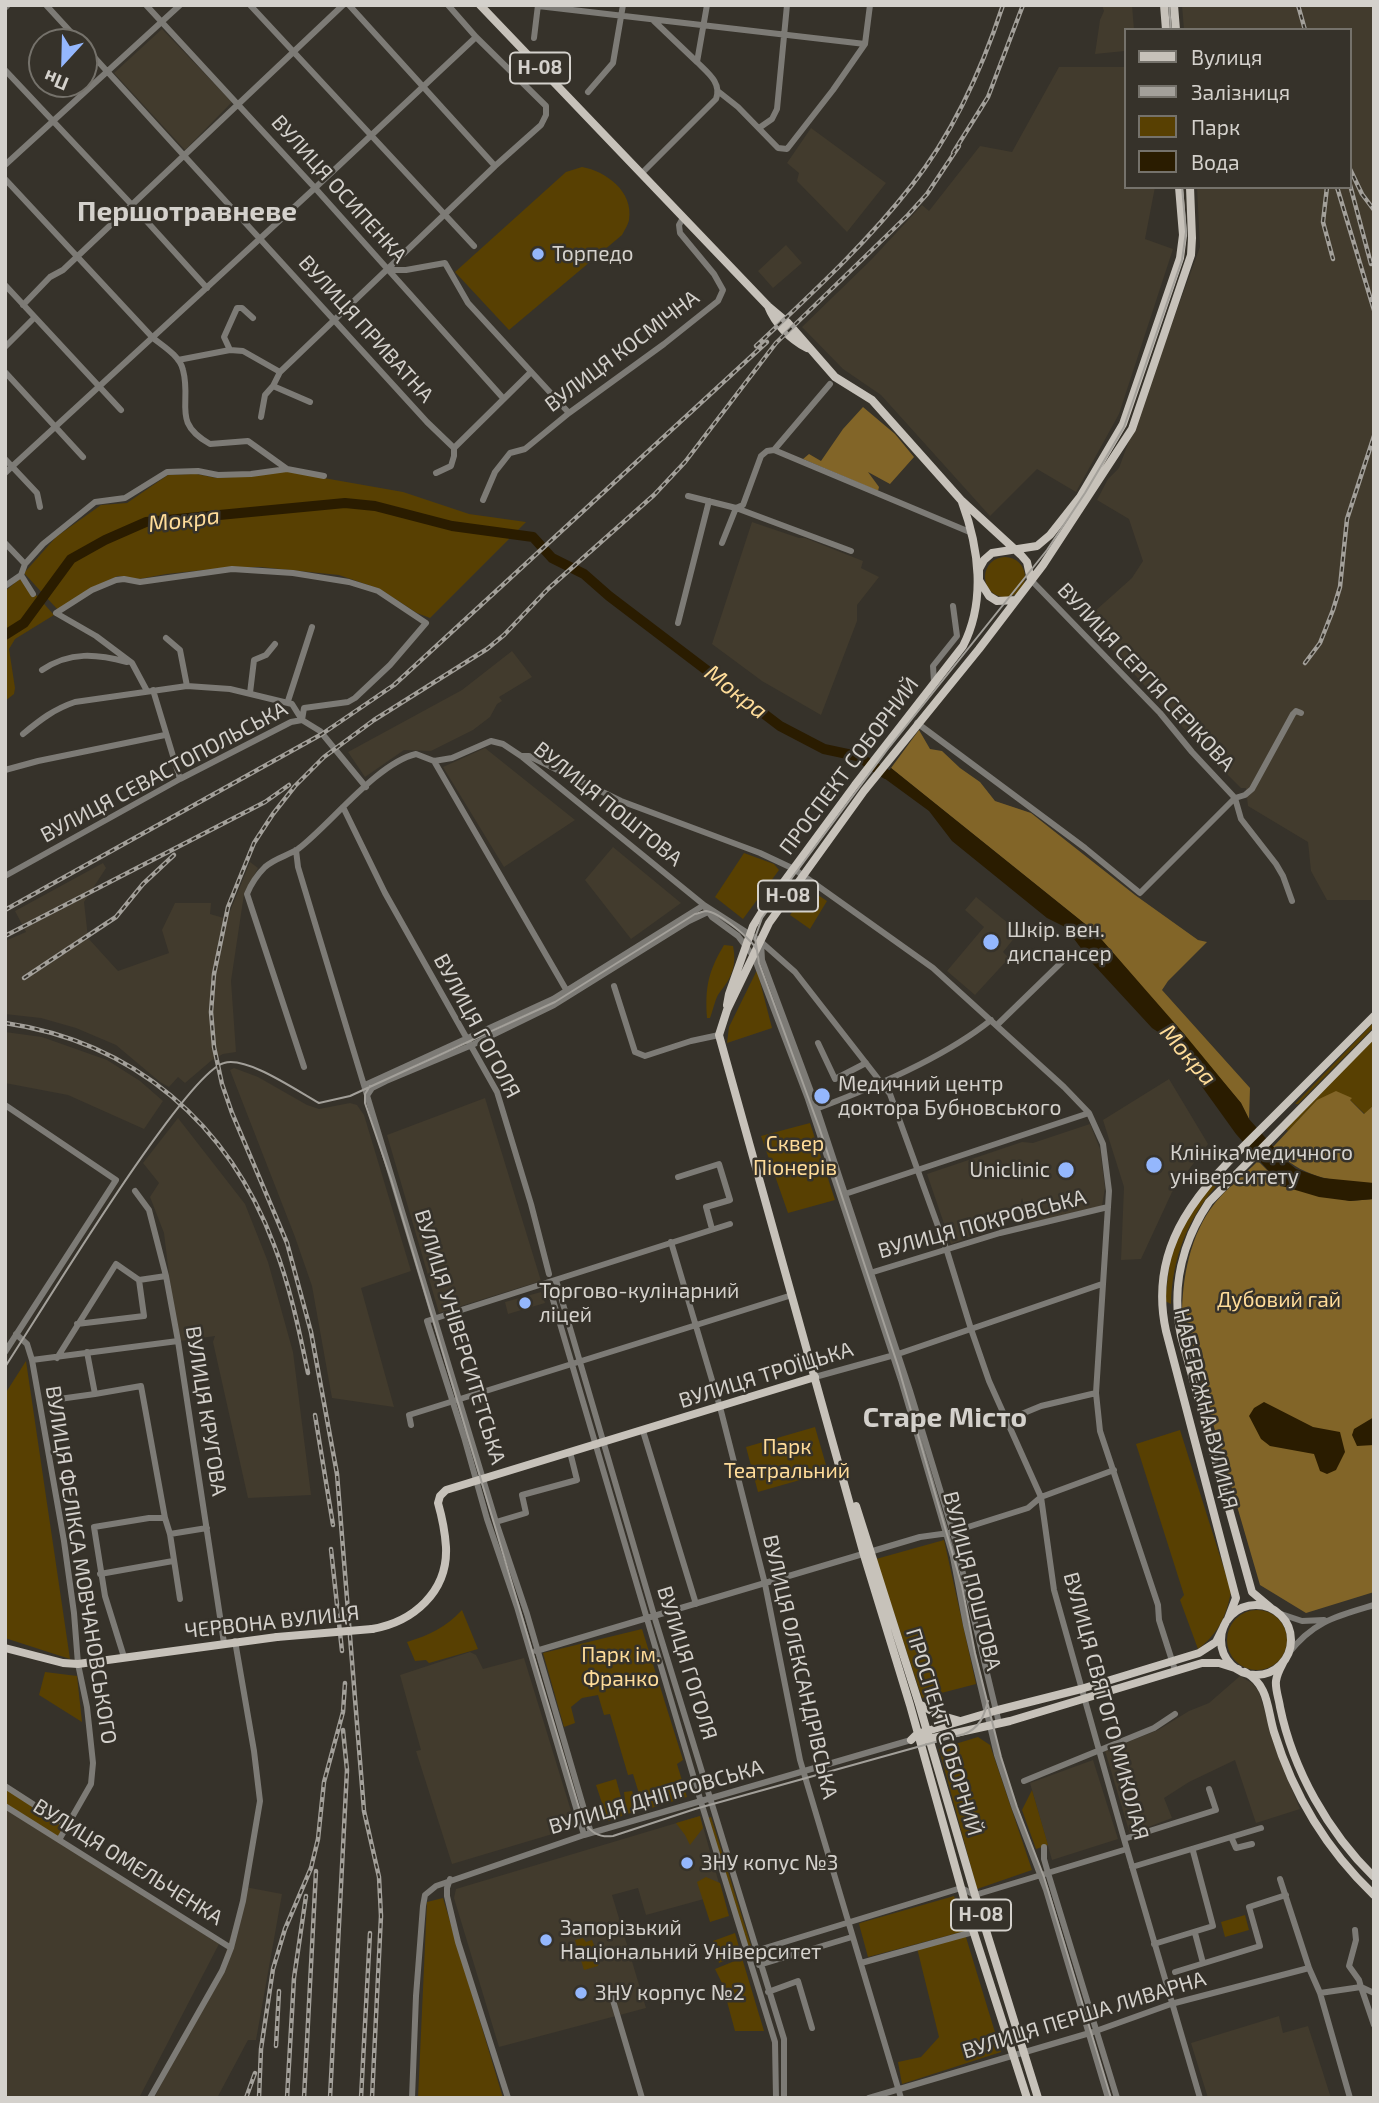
<!DOCTYPE html>
<meta charset="utf-8">
<style>
body{margin:0}
#map{position:relative;width:1379px;height:2103px;overflow:hidden;background:#36322a;font-family:"Exo 2",sans-serif}
canvas{display:block}
.frame{position:absolute;inset:0;border:7px solid #d4d1cc;pointer-events:none}
.legend{position:absolute;left:1124px;top:28px;width:228px;height:161px;box-sizing:border-box;background:#36322a;border:2px solid #75726b;margin:0;padding:9px 12px;list-style:none;font-size:21px;color:#d4d1cc}
.legend li{display:flex;align-items:center;gap:14px;height:35px}
.legend b{width:35px;border:2px solid #75726b}
.north{position:absolute;left:28px;top:28px;width:70px;height:70px;box-sizing:border-box;background:#36322a;border:2px solid #75726b;border-radius:50%;rotate:202deg;font-size:19px;font-weight:700;line-height:28px;text-align:center;color:#d4d1cc}
.north::after{content:'';display:block;margin:auto;width:24px;height:32px;background:#94b7fd;clip-path:polygon(50% 0,100% 100%,50% 72%,0 100%)}
</style>
<div id="map">
<canvas width="1379" height="2103"></canvas>
<div class="frame"></div>
<ul class="legend">
<li><b style="height:9px;background:#c7c2ba"></b>Вулиця</li>
<li><b style="height:9px;background:#a3a09a"></b>Залізниця</li>
<li><b style="height:19px;background:#584002"></b>Парк</li>
<li><b style="height:19px;background:#2a1c00"></b>Вода</li>
</ul>
<div class="north">Пн</div>
</div>
<script>
const context = document.querySelector('canvas').getContext('2d');
context.lineJoin = 'round';
function fillPath(path, color) { context.fillStyle = color; context.fill(path, 'evenodd'); }
function strokePath(path, color, width, dash) { context.strokeStyle = color; context.lineWidth = width; context.lineCap = dash ? 'butt' : 'round'; context.setLineDash(dash || []); context.stroke(path); }
function label(font, color, halo, rows, align = 'center') {
  context.font = font + ' "Exo 2",sans-serif'; context.lineWidth = 5; context.setLineDash([]); context.textBaseline = 'middle'; context.strokeStyle = halo; context.fillStyle = color; for (const [text, x, y, turn = 0] of rows) {
    context.save(); context.translate(x, y); context.rotate((+turn || 0) * Math.PI / 180); context.textAlign = isNaN(turn) ? turn : align; if (halo) context.strokeText(text, 0, 0); context.fillText(text, 0, 0); context.restore();
  }
}
const built = new Path2D(`
 M1102,5H1132L1134,30H1125V51L1095,54L1100,20L1104,11Z
 M1182,5H1374L1373,900H1327L1311,871L1308,842L1248,806L1246,788H1241L1207,754L1085,620L1132,578L1143,561L1129,519L1097,500L1108,479L1119,468L1200,247L1197,187H1349V30H1184Z
 M162,29L232,102L185,150L114,73Z
 M1059,67H1125V187H1155L1145,239L1173,249L1119,414L1076,492L1037,469L990,516L881,395L843,369L802,327L871,260L922,205L929,211L980,146L1012,152Z
 M811,128L886,183L847,232L797,181L799,173L787,163Z
 M786,245L802,263L773,288L758,271Z
 M752,522L799,538H805L863,561L861,568L879,577L857,605V621L821,715L762,681L712,644Z
 M512,651L532,677L499,697L502,701L497,704L490,717L473,730L431,751L404,750L365,777L348,752L462,690Z
 M485,748L575,820L504,867L443,767Z
 M613,847L681,903L631,939L585,880Z
 M250,862L258,868L244,894L231,981L236,1052L223,1054L212,1060L185,1083L178,1077L169,1087L160,1082L116,1045L76,1028L41,1018L5,1014V941L26,932L15,911L103,863L106,868L84,902L88,938L118,971L169,953L162,930L175,903H211L210,914L227,919Z
 M976,897L1019,932L1003,952L1009,958L975,995L947,971L984,927L965,910Z
 M5,1032L42,1037L107,1060L140,1081L163,1101L144,1129L68,1095L5,1083Z
 M234,1068L258,1077L307,1105L319,1109L350,1103L357,1105L364,1115L411,1271L361,1288L394,1407L332,1398L312,1286L295,1237L230,1070Z
 M1169,1079L1208,1144L1172,1192L1141,1259L1121,1260L1124,1187L1103,1120Z
 M485,1098L541,1281L439,1313L387,1135Z
 M178,1118L245,1204L268,1262L293,1352L311,1495L248,1498L213,1342L215,1336L180,1341L171,1291L164,1233L150,1197L159,1183L143,1163Z
 M1090,1124L1100,1149L1105,1188L1102,1206L1029,1223L1022,1198L1020,1205L1000,1211L1004,1224L951,1244L927,1174L1022,1142L1033,1143Z
 M541,1292L545,1303L508,1314L505,1302Z
 M470,1652L476,1655L483,1669L524,1658L576,1827L452,1864L416,1751L421,1750L400,1675Z
 M1240,1676L1252,1683L1259,1692L1278,1756L1300,1809L1256,1823L1235,1760L1189,1782L1164,1798L1172,1818L1130,1834L1105,1751L1158,1730L1189,1711L1209,1703Z
 M1093,1760L1118,1839L1052,1860L1030,1783Z
 M5,1807L219,1944L139,2098H5Z
 M700,1816L722,1894L646,1915L638,1888L612,1895L646,2008L499,2047L454,1898L456,1889Z
 M245,1887L282,1894L256,2040H248L217,2098H154L220,1972Z
 M1279,2016L1283,2033L1308,2026L1331,2098H1208L1191,2043Z`);
const green = new Path2D(`
 M582,167C606,171 634,192 629,220C628,225 624,231 622,235L509,330L455,272L566,172Z
 M284,471L403,492L469,514L526,522L430,618L417,613L380,589L339,575L261,567H232L166,574L139,579L118,576L91,588L58,610L24,573L56,537L101,505L127,503L168,475L196,474L216,478L252,476Z
 M985 577a20 20 0 1 1 40 0a20 20 0 1 1-40 0Z
 M21,578L54,615L15,639L9,649L15,688L14,694L5,701V591Z
 M744,853L774,864L779,870L743,919L715,897Z
 M809,889L827,901L810,929L790,915Z
 M724,945L733,946C737,965 732,977 720,992C715,998 713,1011 710,1018H707C705,987 708,972 724,945Z
 M757,970L772,1028L727,1043L729,1027Z
 M1374,1022V1027L1298,1104H1295Z
 M1374,1034L1372,1051L1374,1105L1365,1114L1350,1100H1317L1288,1131L1283,1126Z
 M810,1123L835,1200L788,1213L761,1136Z
 M1216,1179H1218L1219,1183C1188,1217 1172,1258 1171,1304L1165,1301L1170,1261L1183,1223Z
 M26,1361L70,1659L5,1638V1394Z
 M815,1427L828,1472L758,1492L746,1447Z
 M1180,1430L1231,1591C1227,1615 1218,1634 1198,1649L1180,1600L1184,1595L1136,1444Z
 M944,1540L976,1684L922,1698L876,1559Z
 M1227 1640a30 30 0 1 1 60 0a30 30 0 1 1-60 0Z
 M462,1610L478,1649L429,1663L426,1660L415,1661L407,1642C430,1635 446,1627 462,1610Z
 M642,1629L683,1760L677,1764L687,1797L648,1809L647,1796L640,1797L633,1774L628,1775L610,1714L604,1715L598,1695L582,1698L571,1707L575,1723L564,1727L543,1653Z
 M45,1672L77,1676L82,1722L39,1695Z
 M978,1737L990,1745L1032,1870L977,1889L939,1749Z
 M616,1779L622,1801L625,1800L624,1792L632,1791L639,1810L608,1821L596,1785Z
 M5,1788L64,1827L58,1837L5,1803Z
 M1032,1790L1048,1845L1036,1849L1022,1810Z
 M700,1816L703,1828L690,1845L685,1835L676,1823Z
 M711,1817L752,1949L749,1950L708,1818Z
 M706,1877L720,1883L729,1916L710,1922L697,1882Z
 M954,1896L965,1931L868,1957L859,1924L860,1923Z
 M443,1898L503,2098H418L427,1902Z
 M1245,1915L1249,1930L1225,1937L1221,1922Z
 M735,1933L741,1954L719,1963L713,1941Z
 M965,1934L1001,2052L902,2084L898,2062L921,2057L939,2037L917,1948Z
 M583,1938L586,1942L592,1940L599,1958L598,1966L584,1970L575,1940Z
 M742,1958L764,2031H735L722,1983L715,1969Z`);
const forest = new Path2D(`
 M863,407L895,434L914,457L890,484L868,472L879,487L878,491L803,459L809,454L821,461L843,429Z
 M919,730L930,749L942,751L960,768L980,782L995,801L1031,813L1135,895L1198,940L1207,942L1168,981L1162,990L1250,1088L1249,1119L1241,1103L1095,932L891,768Z
 M1336,1091L1352,1098L1350,1100L1364,1114L1374,1105V1183C1334,1183 1299,1177 1273,1147L1317,1100Z
 M1258,1161L1283,1186L1350,1201L1374,1199V1592L1306,1613L1260,1585L1182,1317C1182,1278 1190,1234 1215,1203C1227,1188 1244,1175 1258,1161Z`);
const water = new Path2D(`
 M891,768L1095,932L1185,1035L1241,1103L1249,1119L1285,1160L1296,1169L1323,1178L1374,1183V1199L1350,1201L1319,1197L1282,1186L1236,1134L1167,1038L1152,1028L1093,964L1065,927L1047,918L952,841L929,811L884,778Z
 M1264,1402L1313,1427L1340,1432L1345,1452L1336,1470L1327,1474L1320,1471L1314,1454L1270,1446L1261,1439L1249,1416L1254,1408Z
 M1374,1417V1445L1357,1446L1352,1435L1354,1429Z`);
const river = new Path2D(`
 M5,635L24,623L71,559L105,540L146,522L345,503L375,506L452,526L533,537L552,558L584,574L609,596L780,726L824,749L857,756L886,774`);
const minor = new Path2D(`
 M46,5L80,42
 M146,5L315,188L503,398
 M250,5L474,246
 M349,5L495,166
 M538,6L865,44
 M5,8L8,5
 M654,21L697,62
 M534,38L538,5
 M84,46L427,422L454,448
 M5,70L132,205L207,288
 M588,92L613,63L623,5
 M719,92L738,107L778,148L787,149L833,90L865,44L870,5
 M759,128L772,119L777,109L787,5
 M5,165L180,5
 M641,174L716,99C722,83 708,73 697,62L707,5
 M5,179L153,338C163,346 180,356 183,370C192,404 171,422 210,444L248,441L287,469L324,476
 M387,270H406L445,263L468,303L569,413
 M5,285L121,410
 M23,305L50,277L63,270L343,5
 M5,347L34,318
 M230,350L224,337L237,308H242L253,318
 M178,360L230,350L243,351L280,372L495,166L541,125L546,115V106L476,37L448,5
 M5,372L83,457
 M273,386L310,402
 M261,417L265,395L273,386L280,372
 M774,450L972,533
 M5,459L37,493L40,507
 M5,473L315,188L476,37
 M436,473L451,466L454,456V448L531,372
 M688,496L736,508L851,551
 M483,500L495,472L510,453L525,449L569,413L664,344L718,301L723,290L714,274L680,233L679,225L683,218
 M5,543L25,564
 M722,543L736,508L743,505L761,456L767,451L774,450L830,384
 M21,575L33,594
 M1031,580L1160,713L1192,752L1235,798L1241,819L1276,864L1283,876L1292,901
 M5,586L21,575L25,564L43,544L95,502L125,498L167,472L198,471L218,475L251,474L287,469
 M678,623L709,501
 M166,638L180,650L187,686
 M42,670C70,651 97,654 127,662
 M934,682L933,666L957,636L953,606
 M153,690L180,779
 M147,691L132,663L96,636L56,613L92,590L116,580L124,579L140,582L232,569L293,573L349,582L378,591L426,623L390,665L355,698L348,702L304,708L302,720
 M250,693L254,660L266,655L275,644
 M288,701L312,627
 M917,723L1085,848L1140,893L1235,798L1245,795L1252,789L1293,714L1296,711L1301,713
 M23,734C40,720 54,709 75,702L187,686L230,689L292,704L302,720L320,731L366,787
 M521,756H529L621,801L760,853L794,869L933,968L1064,1087L1089,1113L1103,1144L1109,1191L1096,1393L1100,1431L1158,1605L1159,1620L1175,1670
 M434,761L452,758L491,741L503,744L521,756L704,905L760,941L795,972L890,1094L947,1251L971,1329L989,1381L1041,1497L1054,1590L1124,1839L1200,2098
 M434,761L568,993
 M5,770L38,761L165,735
 M343,807L385,893L497,1092L531,1204L549,1274
 M296,850L298,867L496,1522L527,1614L591,1833
 M5,876L180,779L291,722L302,720
 M705,907L712,917L738,936L754,957L808,1099L901,1380L953,1557L966,1625L997,1755L1015,1809L1046,1890L1108,2098
 M761,943L762,960L813,1097L910,1391L953,1532L999,1723
 M614,986L635,1052L645,1056L691,1041L719,1035
 M997,1025L1069,955
 M818,1043L835,1079L866,1063
 M304,1067L247,894C251,884 257,875 265,867C275,858 287,856 298,849C330,825 377,763 416,754L434,761
 M365,1085L553,999L704,905
 M368,1094L372,1088L386,1081L472,1045L554,1005L689,921L710,911
 M5,1105L116,1180L5,1352
 M813,1110C870,1089 944,1058 991,1020
 M678,1177L719,1164L730,1200L706,1207L712,1229
 M135,1191L149,1210L166,1276L178,1341L224,1643
 M842,1195L1089,1113
 M671,1242L720,1407L765,1584L800,1760L901,2098
 M870,1273L1000,1233L1108,1207
 M556,1280L656,1622L784,2039V2098
 M548,1283L701,1802L775,2042L776,2098
 M77,1324L144,1316L139,1280
 M16,1334L27,1344L32,1360L64,1541L74,1613L78,1664L87,1707L93,1763L91,1784L59,1840
 M87,1352L95,1394L141,1386L165,1518
 M57,1358L116,1264L139,1280L166,1276
 M32,1360L178,1341
 M815,1377L898,1354L1102,1284
 M52,1400L95,1394
 M1007,1420L1041,1406L1096,1393
 M411,1425L409,1415L792,1295
 M643,1431L696,1604
 M496,1522L526,1513L522,1495L577,1480L570,1452
 M170,1534L180,1599
 M100,1574L173,1561
 M1278,1613L1302,1621L1324,1620
 M536,1651L920,1537L949,1533L1028,1508L1041,1497L1114,1470
 M1288,1654C1313,1621 1337,1616 1374,1605
 M124,1657L105,1596L94,1527L149,1518H165L170,1534L207,1528
 M1024,1781L1154,1728L1175,1714
 M5,1786L67,1826
 M5,1806L231,1948
 M584,1835L517,1607L487,1519L464,1437L427,1321L730,1224
 M1124,1839L1216,1810L1209,1789
 M1232,1839L1236,1848L1252,1844
 M1044,1847V1859L1048,1873L1117,2098
 M1132,1867L1261,1828
 M450,1879L447,1888V1896L458,1942L508,2098
 M1280,1879L1309,1968L1320,1993L1350,2098
 M1195,1933L1203,1963
 M1154,1944L1213,1926L1193,1851
 M752,1952L961,1888L975,1895L1127,1849
 M861,1963L973,1932
 M759,1965L852,1937
 M1175,1972L1260,1946L1249,1907L1286,1895
 M609,1987L642,2098
 M768,1992L798,1981L812,2028
 M1320,1993L1361,1987L1359,1980L1349,1966L1356,1940L1355,1930
 M1374,1993L1361,1987L1374,2025
 M150,2098L222,1971L231,1948L243,1901L260,1801L254,1751L235,1641
 M412,2098L416,1996L423,1906L425,1895L436,1886L584,1835L911,1740
 M869,2098L1093,2032L1171,2004L1309,1968`);
const major = new Path2D(`
 M480,5L768,306L787,322L835,377L872,400L961,500L1021,555L1027,562L1031,580
 M1164,5L1166,30
 M1174,5L1176,30
 M768,306C775,324 790,339 807,348
 M1016,600L997,601L989,596L979,580V569L984,560L992,553L1037,546L1050,535L1080,497L1123,424L1180,258L1183,235L1179,187
 M727,1005L729,994L753,926L763,910L855,785L963,646C986,601 979,548 962,502
 M856,1506L919,1704L975,1895L1038,2098
 M1221 1640a35 35 0 1 1 70 0a35 35 0 1 1-70 0Z
 M1271,1608L1252,1592L1181,1336C1171,1288 1182,1242 1209,1202L1374,1034
 M1228,1619L1236,1598L1166,1331C1145,1236 1211,1179 1272,1118C1306,1084 1340,1050 1374,1016
 M372,1629C413,1622 448,1592 446,1547C445,1532 442,1517 438,1503L440,1496L446,1490L815,1377
 M5,1648L63,1663L78,1664L277,1637
 M1284,1661C1281,1667 1277,1673 1276,1681C1275,1689 1279,1699 1280,1707C1293,1770 1328,1832 1374,1877
 M1245,1672C1269,1685 1267,1709 1274,1732C1293,1794 1327,1850 1374,1895
 M919,1704L939,1715L960,1721
 M911,1740L917,1734L998,1710L1081,1689L1199,1653L1216,1642L1224,1626
 M924,1740L1010,1721L1202,1663H1219L1238,1669
 M1027,2098L972,1927L910,1705L864,1555L719,1035L727,1010L769,923L864,791L979,649L1043,565L1132,429L1191,255L1192,238L1190,187`);
const tram = new Path2D(`
 M1169,5L1171,30
 M370,1086L365,1094V1103L391,1179L583,1821C591,1832 598,1838 613,1836L695,1809L964,1734C980,1728 984,1716 988,1701
 M5,1367C36,1320 185,1073 224,1063C247,1056 297,1091 319,1103L350,1096L555,1002L695,914C697,914 703,911 706,911C719,912 751,939 757,950
 M1111,2098L1044,1877L1017,1807L1001,1757L975,1653L962,1586L898,1366L819,1127L759,963L755,938L762,918L887,750L1047,550L1085,493L1124,427L1182,260L1186,232L1182,187`);
const rail = new Path2D(`
 M1298,5L1305,30
 M953,153L988,97L1023,5
 M1349,167L1362,194L1374,210
 M1349,181L1371,264
 M1327,187L1323,222L1333,259
 M1337,187L1374,310
 M756,346C810,295 866,244 912,185C954,132 982,69 1003,5
 M1305,663L1320,643L1333,610L1340,587L1347,519L1374,436
 M5,910L322,734L394,685L767,342
 M5,936L265,802L289,785
 M24,978L116,917L143,884L174,855
 M5,1023C134,1042 229,1124 274,1245C290,1286 299,1330 308,1373
 M315,1415L333,1525
 M331,1549L342,1651
 M276,2046L279,1991
 M246,2098L255,2073
 M259,2098L261,2049L273,1969L285,1929L311,1868L318,1839L324,1782L343,1712L345,1683
 M287,2098L294,1978L306,1896
 M304,2098L316,1871
 M330,2098L347,1770L343,1730
 M361,2098L370,1933
 M372,2098L381,1916L379,1877L364,1811L337,1474L311,1332L287,1243L232,1113L222,1084L214,1047L211,1012L214,974L228,907L254,843L273,814L295,786L324,757L374,720L487,649L504,635L548,589L654,495L685,462L776,343L908,215L927,194L959,146`);
const majorBridge = new Path2D(`
 M277,1637L372,1629`);
const markers = [
 [538,254,7,"#94b7fd"],
 [991,942,9,"#94b7fd"],
 [822,1096,9,"#94b7fd"],
 [1154,1165,9,"#94b7fd"],
 [1066,1170,9,"#94b7fd"],
 [525,1303,7,"#94b7fd"],
 [687,1863,7,"#94b7fd"],
 [546,1940,7,"#94b7fd"],
 [581,1993,7,"#94b7fd"]
];
const shields = [
 [540,68,60],
 [788,896,60],
 [981,1915,60]
];
const shieldNames = [
 ["Н-08",540,68],
 ["Н-08",788,896],
 ["Н-08",981,1915]
];
const streetNames = [
 ["ВУЛИЦЯ ОСИПЕНКА",339,189,48],
 ["ВУЛИЦЯ ПРИВАТНА",366,329,48],
 ["ВУЛИЦЯ КОСМІЧНА",622,351,-37],
 ["ВУЛИЦЯ СЕРГІЯ СЕРІКОВА",1146,677,47],
 ["ПРОСПЕКТ СОБОРНИЙ",849,766,-53],
 ["ВУЛИЦЯ СЕВАСТОПОЛЬСЬКА",164,772,-28],
 ["ВУЛИЦЯ ПОШТОВА",608,804,39],
 ["ВУЛИЦЯ ГОГОЛЯ",477,1026,62],
 ["ВУЛИЦЯ ПОКРОВСЬКА",982,1224,-15],
 ["ВУЛИЦЯ УНІВЕРСИТЕТСЬКА",460,1337,73],
 ["ВУЛИЦЯ ТРОЇЦЬКА",766,1375,-17],
 ["НАБЕРЕЖНА ВУЛИЦЯ",1206,1409,76],
 ["ВУЛИЦЯ КРУГОВА",206,1411,81],
 ["ВУЛИЦЯ ФЕЛІКСА МОВЧАНОВСЬКОГО",81,1565,81],
 ["ВУЛИЦЯ ПОШТОВА",972,1581,76],
 ["ЧЕРВОНА ВУЛИЦЯ",272,1622,-6],
 ["ВУЛИЦЯ ГОГОЛЯ",687,1663,73],
 ["ВУЛИЦЯ ОЛЕКСАНДРІВСЬКА",800,1667,77],
 ["ВУЛИЦЯ СВЯТОГО МИКОЛАЯ",1106,1706,75],
 ["ПРОСПЕКТ СОБОРНИЙ",944,1732,73],
 ["ВУЛИЦЯ ДНІПРОВСЬКА",656,1797,-16],
 ["ВУЛИЦЯ ОМЕЛЬЧЕНКА",128,1862,32],
 ["ВУЛИЦЯ ПЕРША ЛИВАРНА",1084,2015,-17]
];
const poiNames = [
 ["Торпедо",552,254],
 ["Шкір. вен.",1007,930],
 ["диспансер",1007,954],
 ["Медичний центр",838,1084],
 ["доктора Бубновського",838,1108],
 ["Клініка медичного",1170,1153],
 ["університету",1170,1177],
 ["Uniclinic",1050,1170,"right"],
 ["Торгово-кулінарний",539,1291],
 ["ліцей",539,1315],
 ["ЗНУ копус №3",701,1863],
 ["Запорізький",560,1928],
 ["Національний Університет",560,1952],
 ["ЗНУ корпус №2",595,1993]
];
const parkNames = [
 ["Сквер",795,1144],
 ["Піонерів",795,1168],
 ["Дубовий гай",1279,1300],
 ["Парк",787,1447],
 ["Театральний",787,1471],
 ["Парк ім.",621,1655],
 ["Франко",621,1679]
];
const waterNames = [
 ["Мокра",184,520,-7],
 ["Мокра",736,692,38],
 ["Мокра",1188,1055,49]
];
const districtNames = [
 ["Першотравневе",187,212],
 ["Старе Місто",945,1418]
];
fillPath(built, '#423b2d');
fillPath(green, '#584002');
fillPath(forest, '#826528');
fillPath(water, '#2a1c00');
strokePath(river, '#2a1c00', 10);
strokePath(minor, '#7d7b76', 6);
strokePath(major, '#c7c2ba', 8);
strokePath(tram, '#a3a09a', 2);
strokePath(rail, '#a3a09a', 4.5);
strokePath(rail, '#36322a', 2, [5]);
strokePath(majorBridge, '#c7c2ba', 8);
for (const [x, y, r, color] of markers) { const dot = new Path2D(); dot.arc(x, y, r, 0, 2 * Math.PI); context.fillStyle = color; context.fill(dot); strokePath(dot, '#36322a', 2.5); }
for (const [x, y, w] of shields) { const box = new Path2D(); box.roundRect(x - w / 2, y - 15.5, w, 31, 5); context.fillStyle = '#36322a'; context.fill(box); strokePath(box, '#d4d1cc', 2); }
label('bold 19px', '#d4d1cc', null, shieldNames);
label('21px', '#d4d1cc', '#36322a', streetNames);
label('21px', '#d4d1cc', '#36322a', poiNames, 'left');
label('21px', '#ffdc99', '#36322a', parkNames);
label('italic 23px', '#fedc99', '#36322a', waterNames);
label('bold 28px', '#d4d1cc', '#36322a', districtNames);
</script>
